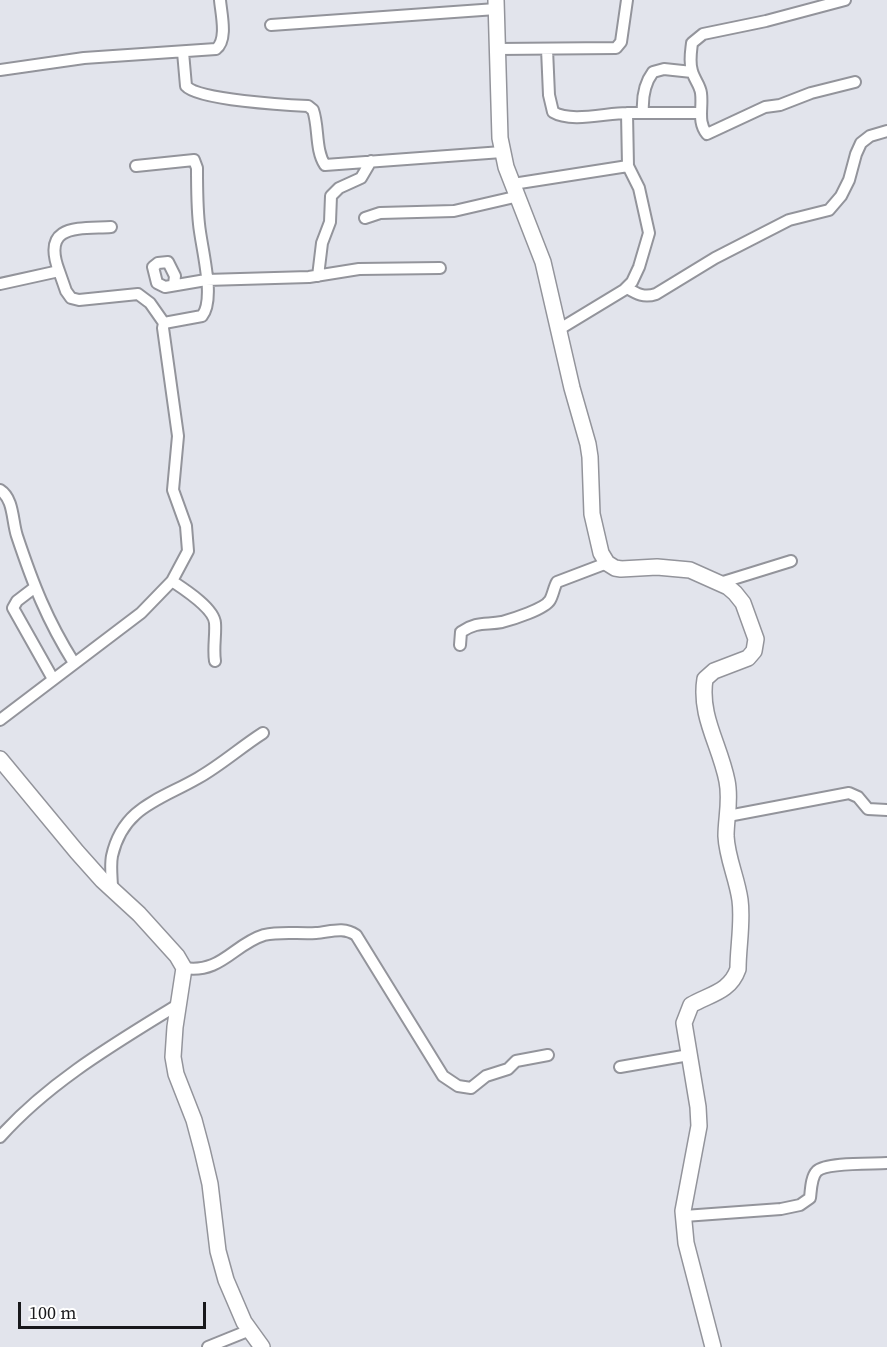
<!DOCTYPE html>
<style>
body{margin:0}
#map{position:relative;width:887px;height:1347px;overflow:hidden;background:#e2e4ec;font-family:"Source Serif 4",serif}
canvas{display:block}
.scale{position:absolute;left:18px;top:1302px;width:188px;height:27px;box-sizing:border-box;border:3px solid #18181b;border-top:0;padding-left:8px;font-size:18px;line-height:21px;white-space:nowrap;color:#18181b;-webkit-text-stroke:4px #fff;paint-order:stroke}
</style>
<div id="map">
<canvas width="887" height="1347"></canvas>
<div class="scale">100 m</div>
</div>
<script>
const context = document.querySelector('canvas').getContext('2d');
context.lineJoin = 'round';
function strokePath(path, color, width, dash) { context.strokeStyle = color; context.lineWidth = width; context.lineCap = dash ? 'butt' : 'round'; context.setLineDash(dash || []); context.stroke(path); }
const street = new Path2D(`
 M845,0L766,21L703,34L692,43C691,52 689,62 692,71C694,79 700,85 701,93C703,108 697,122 707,134L765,107L780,105L811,93L855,82
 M271,25L496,9
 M497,49L616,48L621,42L627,0
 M547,49L549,95L553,112C571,123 606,113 627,113
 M183,52L186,86C198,100 287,105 308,106L313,110C319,127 315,150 325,165L502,152
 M0,70L84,58L216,49C228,40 221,13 220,0
 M643,113H701
 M513,184L628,166
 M365,218L380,213L454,211L519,196
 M59,271C41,223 79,229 111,227
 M318,276L322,243L330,222L331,196L339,188L361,178L371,161
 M0,284L59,271L66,291L71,298L79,300L138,294L150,303L164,323
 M174,284L175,276L168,262L158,263L153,267L157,283L165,287L206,280L309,277L359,269L440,268
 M627,288C637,294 644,298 656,294L715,258L789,220L829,210L841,196L849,180L856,154L861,143L870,136L887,131
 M558,330L624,290L632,282L639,267L649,233L639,188L628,166L627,113H643C642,98 644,84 653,72L664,69L692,72
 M0,490C14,499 12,521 17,536C33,584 47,620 74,663
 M172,581C184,589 214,608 215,623C216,635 213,648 215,661
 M720,583L791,561
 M34,588L17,601L13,608L53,679
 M460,645L461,632C477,621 486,625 502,622C513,619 545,609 550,600C553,595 554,587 557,582L607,563
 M0,720L141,613L172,581L188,551L186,526L173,490L178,436L163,328L164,323L202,316C216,299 201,247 199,224C197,206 197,187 197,168L194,160L136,166
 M728,816L849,793L858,797L868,809L887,810
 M112,889C112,879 110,866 112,856C123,807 160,800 198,778C221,765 241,747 263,733
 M184,968C221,974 234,944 264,935C281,931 298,934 316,933C330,932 343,926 356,935L443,1076L458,1086L471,1088L486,1076L508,1069L516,1061L548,1055
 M620,1067L689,1055
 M0,1137C50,1081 116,1043 179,1004
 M684,1216L781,1209L800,1205L810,1198C811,1190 811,1177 817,1171C827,1162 872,1164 887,1163
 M208,1347L250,1330`);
const secondary = new Path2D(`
 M496,0L500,138L506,167L543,262L572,388L588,444L590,457L592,514L601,553L607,563L615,568L621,569L657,567L690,570L728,587L735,593L743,603L756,639L754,651L748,658L714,671L705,679C699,716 720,745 727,781C731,800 726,818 726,836C727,858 737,878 740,900C743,922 738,947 738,969C730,992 710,994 691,1005L684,1023L698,1107L699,1126L683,1211L686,1243L713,1347
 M0,759L77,852L102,880L139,914L177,956L184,968L175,1027L173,1057L176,1074L194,1120L202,1150L210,1184L218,1251L226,1280L244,1322L262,1347`);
strokePath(street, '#93949b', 14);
strokePath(secondary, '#93949b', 18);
strokePath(street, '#fff', 10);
strokePath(secondary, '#fff', 15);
</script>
